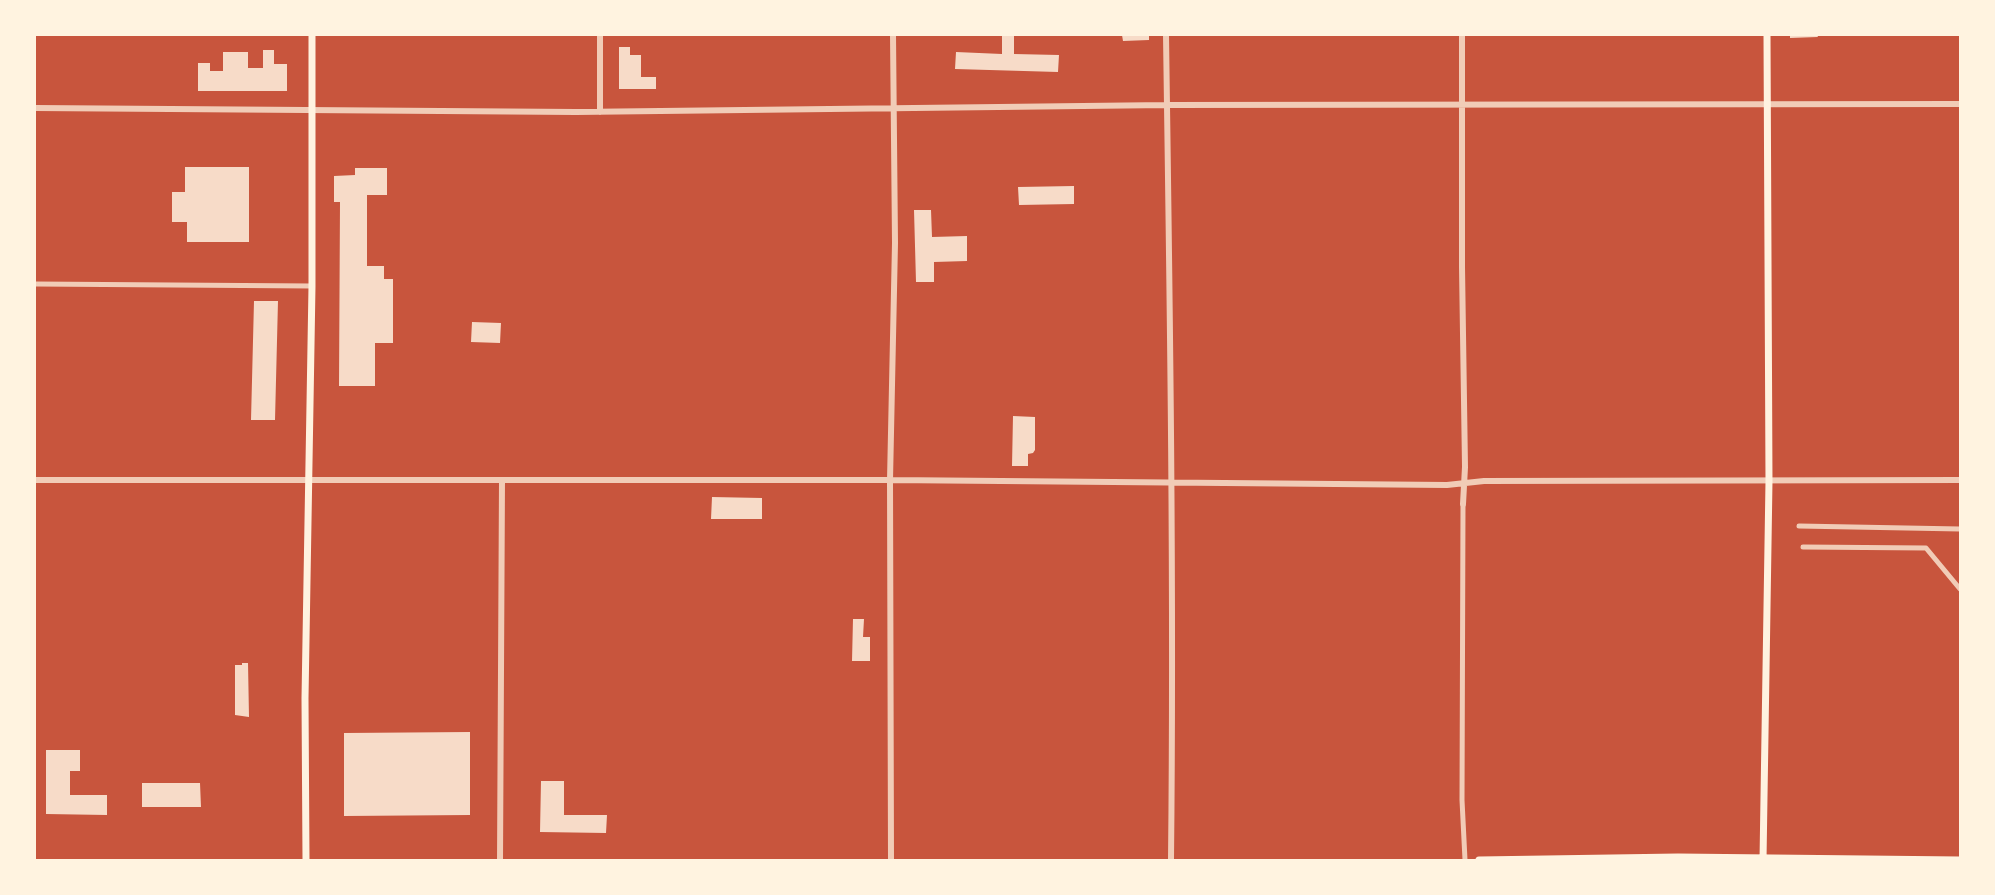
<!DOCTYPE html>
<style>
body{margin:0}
#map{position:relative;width:1995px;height:895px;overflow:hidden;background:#c8553d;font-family:Helvetica,sans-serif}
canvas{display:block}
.frame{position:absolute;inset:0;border:36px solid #fff3e0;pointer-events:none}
</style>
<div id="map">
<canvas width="1995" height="895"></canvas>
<div class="frame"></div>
</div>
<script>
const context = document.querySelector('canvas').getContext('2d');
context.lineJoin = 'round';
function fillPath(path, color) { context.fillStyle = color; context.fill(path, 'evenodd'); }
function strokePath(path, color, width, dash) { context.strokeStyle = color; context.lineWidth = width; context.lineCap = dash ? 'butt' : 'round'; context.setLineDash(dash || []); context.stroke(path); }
const building = new Path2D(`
 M1002,35H1014V54L1059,55L1058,72L955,69L956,52L1002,54Z
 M1122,35H1149V40L1123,41Z
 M1790,35H1817L1818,37L1790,38Z
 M619,47H630V55H641V77H656V89H619Z
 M263,50H274V64H287V91H198V63H210V71H223V52H248V68H263Z
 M185,167H249V242H187V222H172V192H185Z
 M355,168H387V195H367V266H384V279H393V343H375V386H339L340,202H334V176L355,175Z
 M1074,186V204L1019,205L1018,187Z
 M914,210H931L932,237L967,236V261L934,262V282H916Z
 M254,301H278L275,420H251Z
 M472,322L501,323L500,343L471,342Z
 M1013,416L1035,417V450L1033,453L1028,454V466H1012Z
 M712,497L762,498V519H711Z
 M853,619H864L863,637H870V661H852Z
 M242,663H248L249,717L235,715V665H242Z
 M470,732V815L344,816V733Z
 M46,750H80V771H70V795H107V815L46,814Z
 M541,781H564V815H607L606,833L540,832Z
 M142,783H200L201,807H142Z`);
const minor = new Path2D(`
 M35,284L312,286
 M1463,504L1462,800L1465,860
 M1799,526L1960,529
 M1803,547L1926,548L1960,589`);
const tertiary = new Path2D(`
 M1166,35C1170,310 1174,585 1171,860
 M1462,35V267L1465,467L1463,504
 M35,108L576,112L1167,105L1960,104
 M600,112V35
 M35,480H890L1447,485L1484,481L1960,480
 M500,860L502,480
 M891,860L890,480L895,243L893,35`);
const secondary = new Path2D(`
 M306,860L305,698L312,286V35
 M1479,860L1678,857L1960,860
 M1763,860L1769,481L1767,35`);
fillPath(building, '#f7dbc8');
strokePath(minor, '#f1ccb7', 5);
strokePath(tertiary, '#f1ccb7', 6);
strokePath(secondary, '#fff3e0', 7);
</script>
